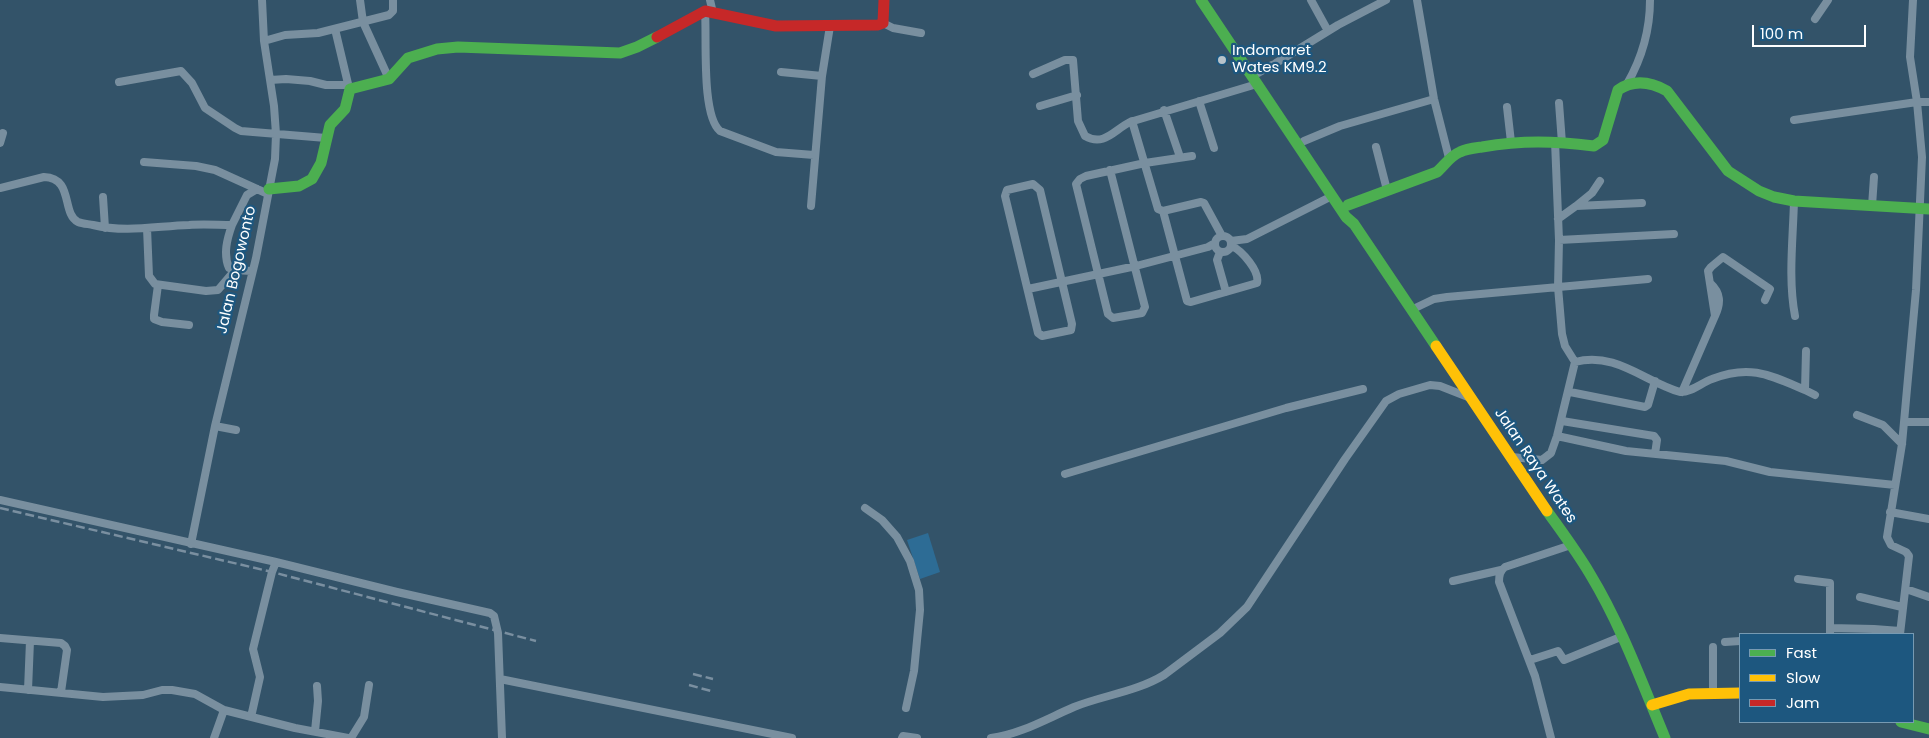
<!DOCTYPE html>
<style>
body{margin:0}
#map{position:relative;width:1929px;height:738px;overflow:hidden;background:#335369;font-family:Poppins,sans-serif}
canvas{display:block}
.legend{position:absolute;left:1739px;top:633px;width:175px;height:90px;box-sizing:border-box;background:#1d577f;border:1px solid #779ab2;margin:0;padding:6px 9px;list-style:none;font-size:15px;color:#fff}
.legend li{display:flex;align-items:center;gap:10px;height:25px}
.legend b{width:25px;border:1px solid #779ab2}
.scale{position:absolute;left:1752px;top:25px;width:114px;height:22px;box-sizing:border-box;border:2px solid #fff;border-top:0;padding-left:6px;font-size:15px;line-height:18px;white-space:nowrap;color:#fff;-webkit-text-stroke:4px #1d577f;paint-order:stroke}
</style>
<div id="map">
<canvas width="1929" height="738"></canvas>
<ul class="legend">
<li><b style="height:6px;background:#4caf50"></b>Fast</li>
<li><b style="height:6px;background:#ffc107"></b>Slow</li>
<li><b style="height:6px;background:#c62828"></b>Jam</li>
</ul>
<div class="scale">100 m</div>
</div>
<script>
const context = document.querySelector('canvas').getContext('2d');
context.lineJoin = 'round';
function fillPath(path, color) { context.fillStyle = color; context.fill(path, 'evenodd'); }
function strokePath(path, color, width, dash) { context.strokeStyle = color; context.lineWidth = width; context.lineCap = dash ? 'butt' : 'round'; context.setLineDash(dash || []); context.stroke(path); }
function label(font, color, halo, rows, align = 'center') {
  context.font = font + ' Poppins,sans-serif'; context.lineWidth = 4.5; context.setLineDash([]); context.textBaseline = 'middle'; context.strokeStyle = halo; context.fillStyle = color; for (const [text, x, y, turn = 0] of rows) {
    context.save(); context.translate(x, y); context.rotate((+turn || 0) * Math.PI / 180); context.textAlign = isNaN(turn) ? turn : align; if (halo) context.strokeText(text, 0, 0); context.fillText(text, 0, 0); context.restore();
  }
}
const green = new Path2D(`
 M928,533L940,572L920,579L907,540Z`);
const street = new Path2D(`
 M360,0L363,22L389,79
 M710,0L713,13
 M1311,0L1328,31
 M1417,0L1434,99L1449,158
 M1913,0L1910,57L1917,102H1929
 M705,11C707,37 701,115 720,131L776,152L814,155
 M1815,19L1828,0
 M883,23L893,28L921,33
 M335,29L349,88
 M264,41L285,35L318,33L389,15L393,11V0
 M1276,63L1338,25L1386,0
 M781,72L822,76
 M1258,73L1272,65
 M1033,74L1065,60H1073L1078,121L1085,136C1104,147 1114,130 1130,122L1257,84
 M270,80L286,79L310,81L326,85H347
 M119,82L181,71L192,83L205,108L235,128L241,131L326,138
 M1627,84C1642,58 1650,30 1650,0
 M1199,101L1214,148
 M1559,103L1562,143
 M1040,106L1077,95
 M1507,107L1511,142
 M1164,110L1179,154
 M1794,120L1917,102L1922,157L1916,290L1902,444L1887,537L1891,545L1906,552L1909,556L1900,634
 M1132,121L1158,209L1163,211L1201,202L1204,203L1222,236
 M1304,141L1340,126L1434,99
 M0,143L3,133
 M1376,147L1387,190
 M144,162L196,166L215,170L268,194
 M1110,170L1145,307L1142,313L1113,318L1108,314L1076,184L1080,179L1086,176L1145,163L1192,156
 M1033,184L1040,190L1072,324L1071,330L1042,336L1038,333L1005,196L1007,190Z
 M0,188L44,177C74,178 61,213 78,222C83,224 89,224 93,225C126,233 157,226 189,225C203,224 218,225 232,225C227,239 223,254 229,268L235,270L251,271
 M103,197L105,228
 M1794,201C1793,239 1788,279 1795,316
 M811,206L822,76L830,26
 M1576,206L1592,193L1600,181
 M1872,206L1874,177
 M1163,211L1187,301L1191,302L1257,283C1260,271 1242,251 1232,246
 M1558,219L1576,206L1642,203
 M232,225L247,195L257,189
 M147,228L149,276L155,284L206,291L218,290L235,270
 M1215 244a8 8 0 1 1 16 0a8 8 0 1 1-16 0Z
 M1559,240L1674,234
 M1231,241L1247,239L1332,196
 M1220,252L1217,260L1226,292
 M1710,283C1721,293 1721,303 1715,316
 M158,285L154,315V319L162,322L189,325
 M1028,289L1136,266L1208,247L1215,243
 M1411,310L1434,299L1447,297L1648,279
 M1575,362C1615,351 1645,382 1680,392C1692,392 1701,383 1712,379C1750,364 1770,375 1805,390L1806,351
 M1805,390L1815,395
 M1570,392L1645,407L1648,405L1655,381
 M1682,392L1715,316L1708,271L1711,267L1723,257L1770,289L1765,300
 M1857,415L1883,425L1902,444
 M1562,421L1654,436L1657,440L1655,454
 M1904,422H1929
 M215,426L236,430
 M1557,436L1626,451L1726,461L1770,472L1895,485
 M1512,457L1542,460L1551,453L1557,436L1575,362L1565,346L1562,334L1558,287L1559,240L1555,141
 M1065,474L1286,408L1363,389
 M0,500L276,562L397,592L490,613L494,616L498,633L502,738
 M865,508L882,520L897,537L910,561L919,590L920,610L914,671L906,708
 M1890,512L1929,519
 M191,544L215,426L256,258L275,159L276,134L274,106L264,41L262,0
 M1798,579L1830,583V634
 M1453,581L1501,570
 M1906,589L1929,597
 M1860,597L1902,607
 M1830,628L1874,629L1900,631
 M0,638L61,643L65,646L67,650L61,692
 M1725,642L1740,641
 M1713,647V693
 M1530,660L1558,651L1564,660L1623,636
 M500,679L792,738
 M0,687L103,697L143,695L162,690H172L195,694L224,710L295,728L348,738
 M28,690L30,641
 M251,717L260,677L253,649L272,572L276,562
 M315,731L318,701L317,686
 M214,738L224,710
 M351,738L364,717L369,685
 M902,738L903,736L917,738
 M991,738C1021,734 1046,719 1074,707C1104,695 1136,692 1164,675L1220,633L1247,607L1345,459L1386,401L1399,394L1430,385L1440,386L1468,397
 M1551,738L1535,676L1499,582C1499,575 1500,571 1505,567L1571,545`);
const fast = new Path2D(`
 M1201,0L1346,217L1354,224L1436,346
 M269,189L299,186L312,179L321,163L330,125L345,109L350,89L389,79L408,58L437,49L458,47L620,53L637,47L657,37
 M1348,205L1437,172C1445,165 1450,156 1460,152C1466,149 1475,148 1482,147C1523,140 1554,141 1594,146L1603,140L1618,90C1634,79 1651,82 1667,91L1728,171L1759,191L1774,197L1794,201L1929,209
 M1547,511C1562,532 1577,552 1590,574C1621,625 1642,683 1665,738
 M1901,722L1929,729`);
const slow = new Path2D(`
 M1436,346L1547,511
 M1652,705L1689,694L1740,693`);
const jam = new Path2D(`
 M657,37L705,11L776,26L878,25L883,23L884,0`);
const rail = new Path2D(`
 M0,508L272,572L536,641
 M693,674L713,679
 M689,685L711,691`);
const markers = [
 [1222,60,5,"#b8c3ca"]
];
const poiNames = [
 ["Indomaret",1232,51],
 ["Wates KM9.2",1232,68]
];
const streetNames = [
 ["Jalan Bogowonto",237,270,-77],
 ["Jalan Raya Wates",1535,466,56]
];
fillPath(green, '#2d6c95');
strokePath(street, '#798f9f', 8);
strokePath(fast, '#4caf50', 11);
strokePath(slow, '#ffc107', 11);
strokePath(jam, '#c62828', 11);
strokePath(rail, '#7a8fa0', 2.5, [9, 4]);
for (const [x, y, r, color] of markers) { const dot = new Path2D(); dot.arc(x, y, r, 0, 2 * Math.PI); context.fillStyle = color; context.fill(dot); strokePath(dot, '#1d577f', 2); }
label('15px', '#fff', '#1d577f', poiNames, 'left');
label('15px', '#fff', '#1d577f', streetNames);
</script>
